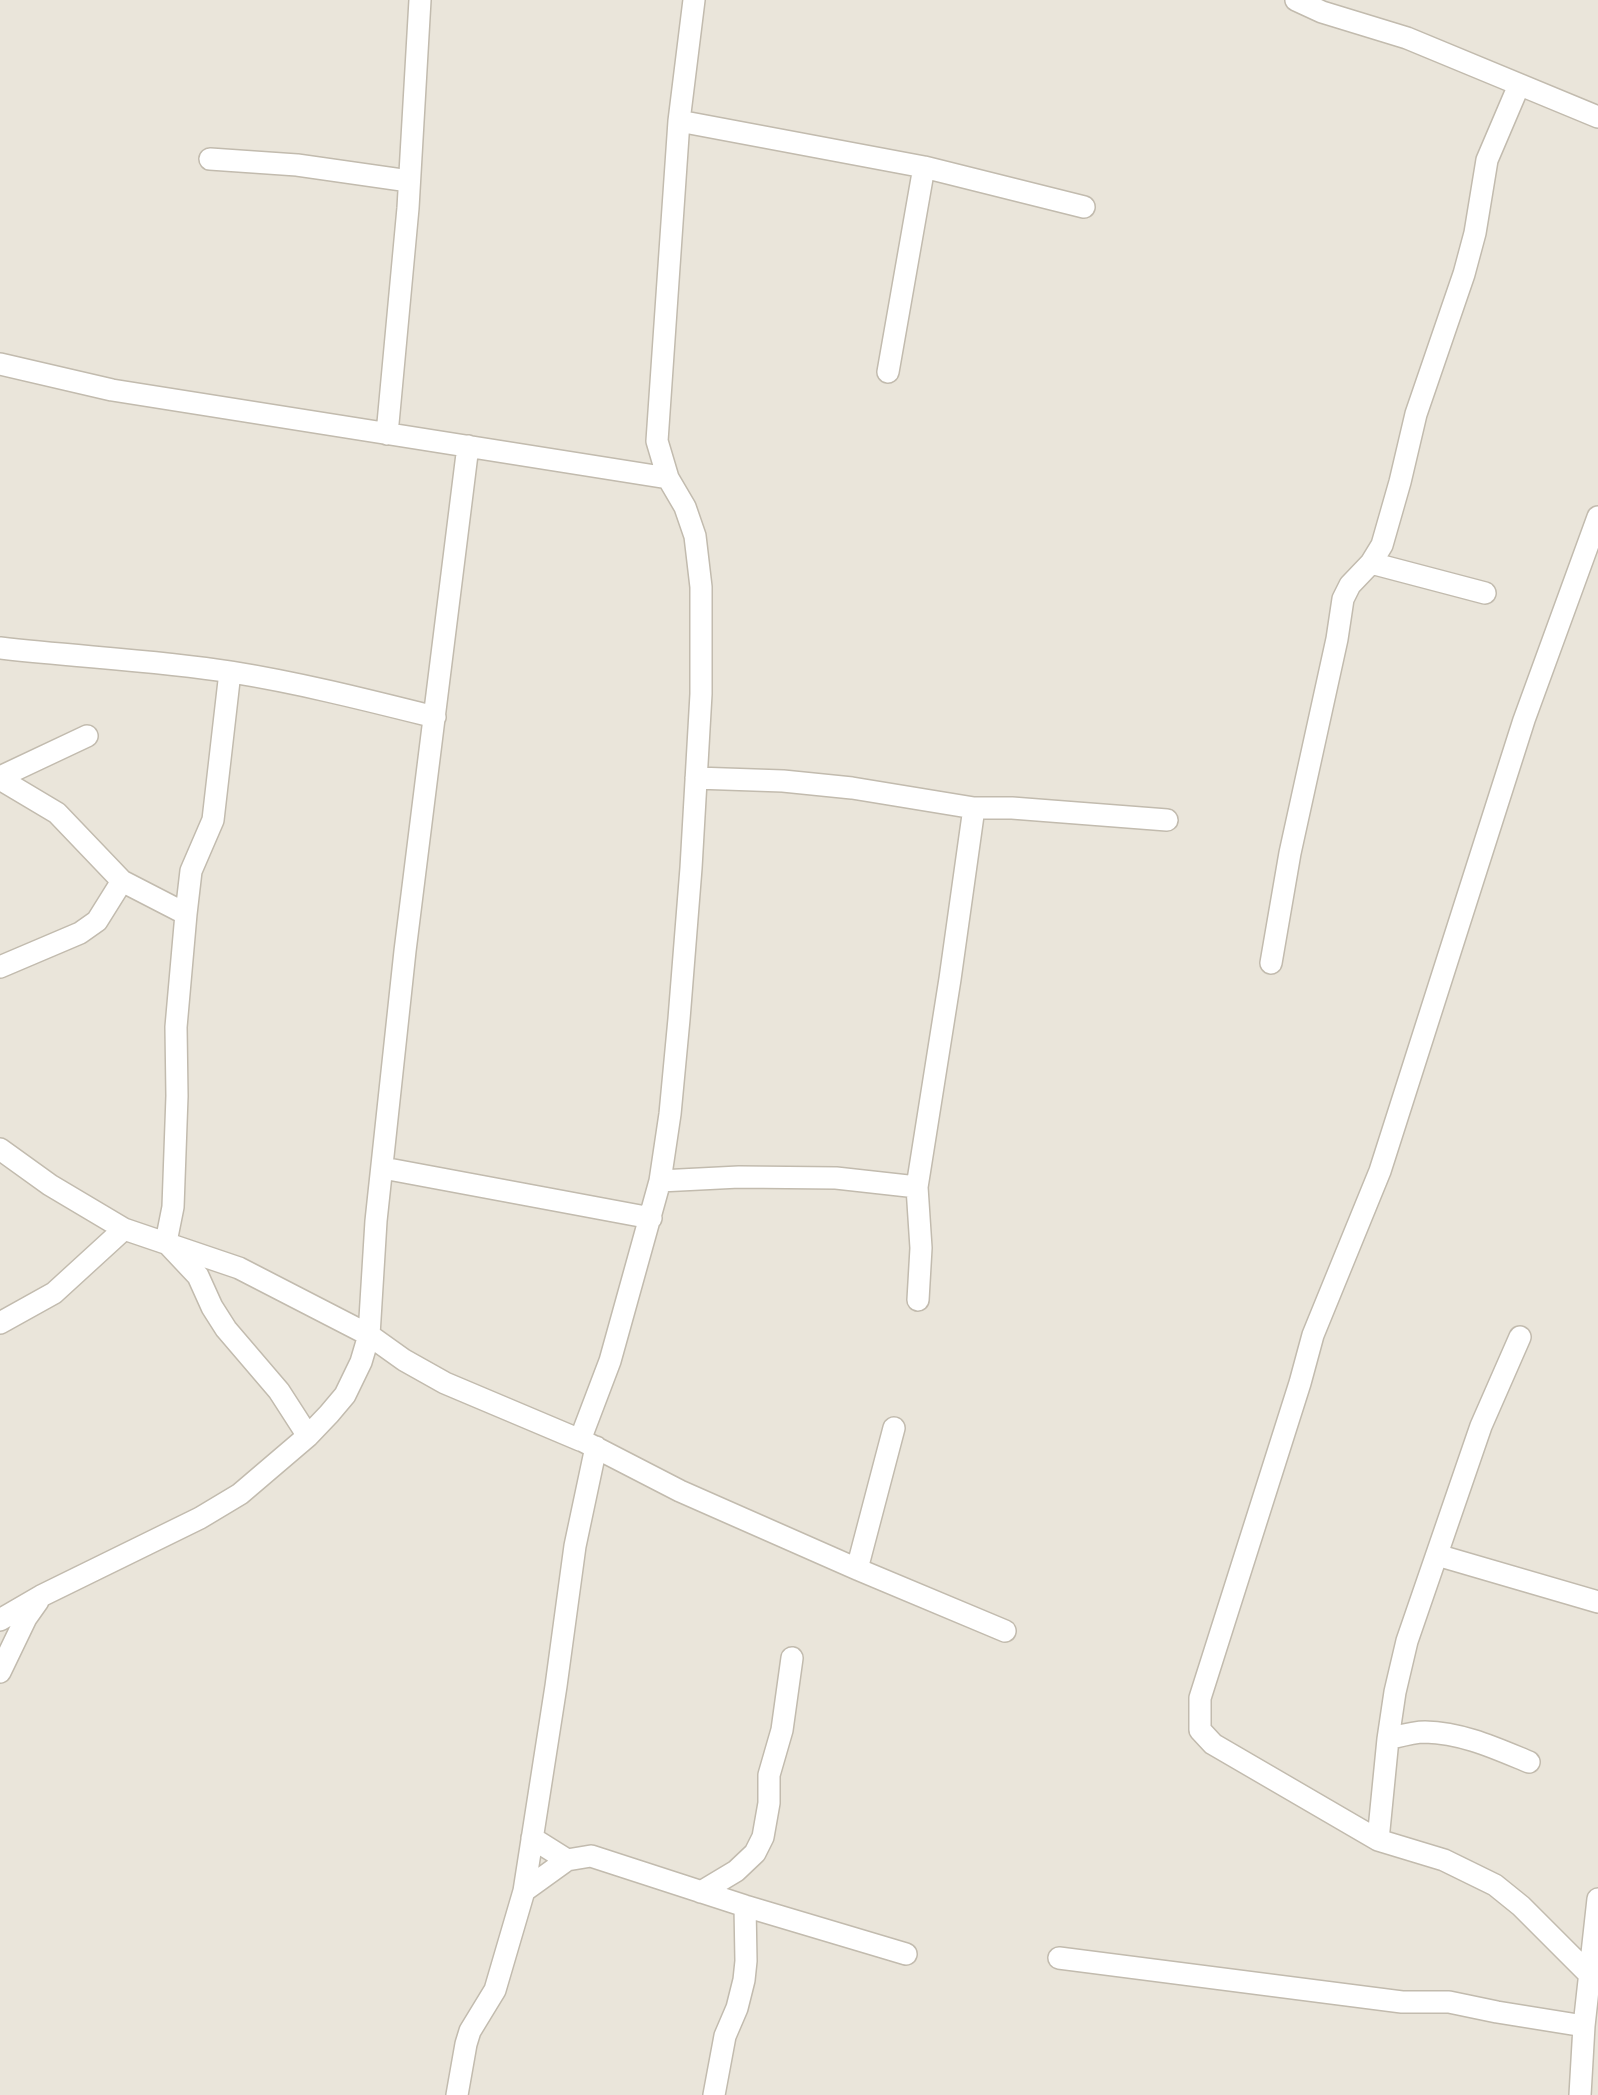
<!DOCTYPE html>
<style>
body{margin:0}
canvas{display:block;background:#f6f3ec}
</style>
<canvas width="1598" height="2095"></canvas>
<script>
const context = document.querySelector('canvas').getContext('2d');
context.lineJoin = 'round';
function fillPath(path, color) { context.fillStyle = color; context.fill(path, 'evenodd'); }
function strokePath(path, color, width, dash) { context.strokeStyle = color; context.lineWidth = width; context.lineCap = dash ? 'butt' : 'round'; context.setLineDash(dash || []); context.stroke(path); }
const residential = new Path2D(`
 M0,0H1598V2095H0Z`);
const minor = new Path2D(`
 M1296,0L1322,12L1407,38L1598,117
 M679,121L924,167L1084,207
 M210,159L297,165L409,181
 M0,364L112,390L668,478
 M888,372L924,167
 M387,434L408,208L420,0
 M1598,517L1524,720L1380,1171L1313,1335L1300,1383L1200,1698V1730L1213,1744L1378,1840L1444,1860L1495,1885L1521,1906L1590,1975L1598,1979
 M1371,563L1485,593
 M0,648C77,657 154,660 231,672C300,683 367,700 435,717
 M230,672L213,820L191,871L186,914L176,1027L177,1096L173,1207L166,1242L198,1276L212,1307L226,1329L279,1391L308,1436
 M0,777L87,736
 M696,778L783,781L852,788L974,808H1012L1167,820
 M0,779L57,813L122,881L186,914
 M1271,963L1290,853L1337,639L1343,599L1350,585L1371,563L1382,545L1400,482L1416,414L1464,274L1475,233L1487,160L1519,85
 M0,967L80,933L97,921L122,881
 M0,1149L50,1185L124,1229L239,1268L369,1335L404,1360L445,1383L580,1440L610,1361L660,1181L670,1114L679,1019L691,868L701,694V587L695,536L685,507L668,478L657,441L679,121L694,0
 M383,1168L651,1218
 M660,1181L739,1177L836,1178L917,1187
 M918,1300L921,1248L917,1187L950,979L974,808
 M0,1323L54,1293L124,1229
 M583,1441L680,1491L857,1569L1005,1631
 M1437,1555L1598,1602
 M857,1569L894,1428
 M0,1620L41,1596L200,1518L240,1494L308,1436L329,1414L345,1395L361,1362L369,1335L376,1221L405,951L468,446
 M0,1672L26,1618L38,1601
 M1388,1739C1400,1736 1413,1732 1425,1732C1463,1733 1495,1748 1529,1762
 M532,1838L567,1860
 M1378,1840L1388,1739L1395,1692L1407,1641L1481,1426L1520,1337
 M524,1891L567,1860L591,1856L745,1906L906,1954
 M701,1892L736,1871L755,1853L763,1837L769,1803V1775L782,1730L792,1658
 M1059,1958L1402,2002H1449L1497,2012L1584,2026
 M457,2095L466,2044L470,2031L495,1990L524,1891L556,1686L575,1546L596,1447
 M714,2095L725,2036L737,2008L744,1980L746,1961L745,1906
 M1580,2095L1584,2026L1598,1899`);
fillPath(residential, '#eae5da');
strokePath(minor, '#c2bbae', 24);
strokePath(minor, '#fff', 21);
</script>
